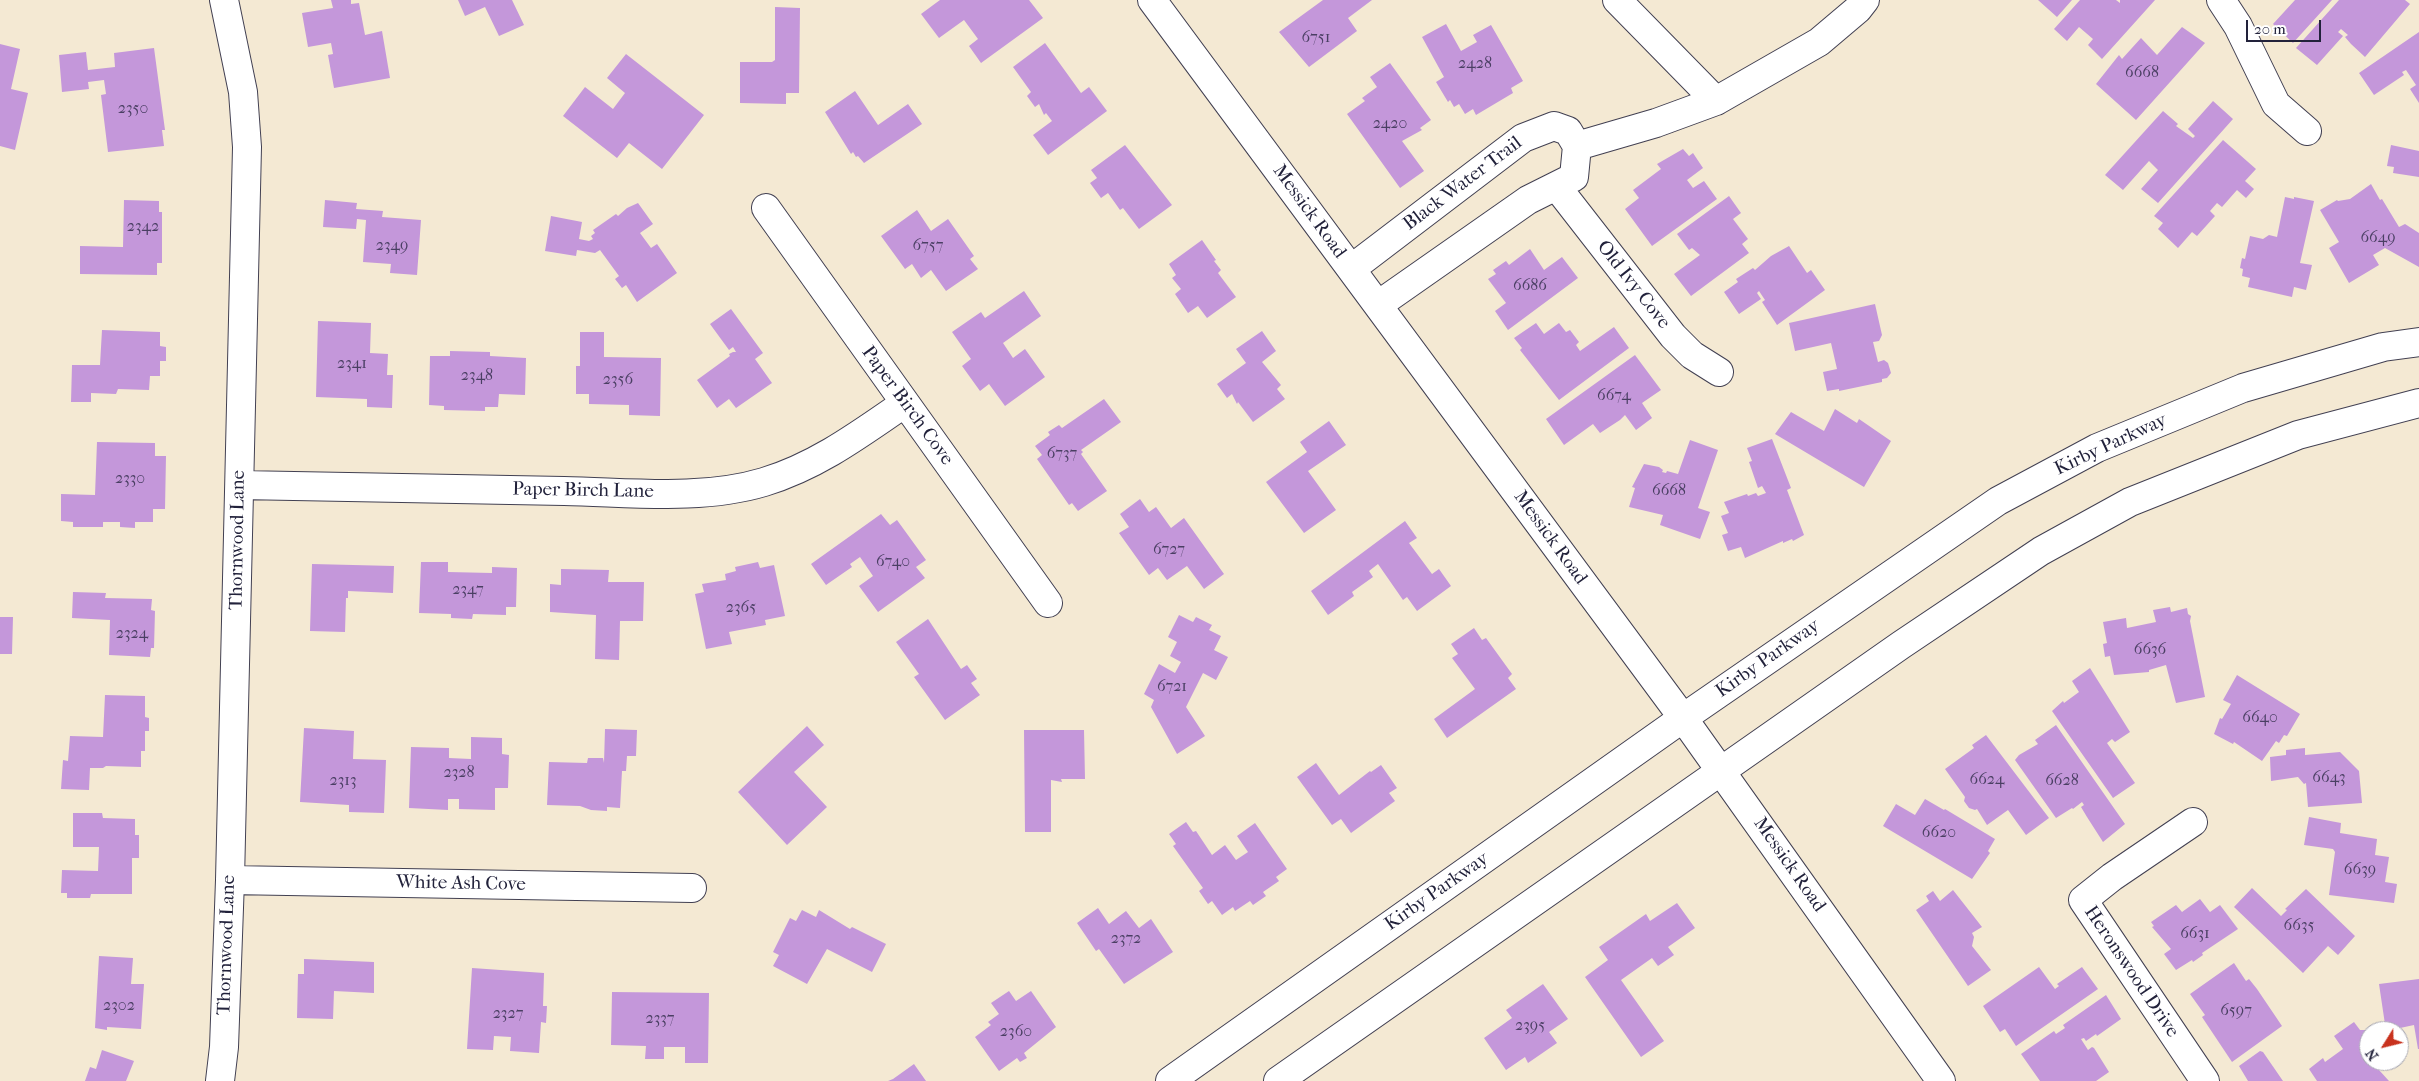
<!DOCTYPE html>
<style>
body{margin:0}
#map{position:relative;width:2419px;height:1081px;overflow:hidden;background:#f4e9d3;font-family:"IM FELL French Canon",serif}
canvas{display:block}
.north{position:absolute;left:2359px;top:1021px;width:50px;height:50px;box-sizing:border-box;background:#fff;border:1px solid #a7a7b1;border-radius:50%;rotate:234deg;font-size:14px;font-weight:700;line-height:20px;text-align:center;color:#22223b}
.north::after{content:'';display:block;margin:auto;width:18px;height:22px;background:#c8321e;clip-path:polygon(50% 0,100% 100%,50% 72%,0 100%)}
.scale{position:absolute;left:2246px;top:20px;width:75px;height:22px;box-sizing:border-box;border:2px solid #22223b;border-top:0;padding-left:6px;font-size:15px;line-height:18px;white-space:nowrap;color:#22223b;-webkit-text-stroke:4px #fff;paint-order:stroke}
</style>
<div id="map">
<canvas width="2419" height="1081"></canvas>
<div class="north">N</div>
<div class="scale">20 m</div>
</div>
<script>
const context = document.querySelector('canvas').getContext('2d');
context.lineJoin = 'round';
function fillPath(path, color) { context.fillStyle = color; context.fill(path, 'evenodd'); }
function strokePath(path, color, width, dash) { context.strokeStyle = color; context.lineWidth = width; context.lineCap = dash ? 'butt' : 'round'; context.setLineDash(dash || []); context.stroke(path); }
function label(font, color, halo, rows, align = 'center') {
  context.font = font + ' "IM FELL French Canon",serif'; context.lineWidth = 5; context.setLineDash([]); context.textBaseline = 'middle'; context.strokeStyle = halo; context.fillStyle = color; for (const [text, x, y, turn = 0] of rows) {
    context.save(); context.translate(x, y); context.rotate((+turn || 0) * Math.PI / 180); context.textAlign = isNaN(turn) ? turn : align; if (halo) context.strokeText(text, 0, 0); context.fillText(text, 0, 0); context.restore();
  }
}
const building = new Path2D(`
 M331,0H351V4L359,3L365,35L382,31L390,78L334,88L328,55L333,54L331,43L308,47L302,13L333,8Z
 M458,0H512L524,25L499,36L485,7L465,16Z
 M940,0H1029L1043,18L981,63L969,46L978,39L964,20L939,38L921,14Z
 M1323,0H1372L1348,18L1357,31L1309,67L1279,32Z
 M2038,0H2072L2057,17Z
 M2080,0H2116L2120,3V0H2155L2102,59L2088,45L2093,39L2079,27L2067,41L2054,29Z
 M2295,0H2332L2293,43L2273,24Z
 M2339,0H2405L2410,4L2365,57L2351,44L2345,37L2348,35L2341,29L2338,32L2343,36L2317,65L2296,48Z
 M775,7L800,8L799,93H786V104L740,103V62H772L775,60Z
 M1446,24L1461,51L1477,42L1473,35L1491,25L1523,81L1511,88L1513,93L1476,115L1473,109L1465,114L1459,104L1454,107L1450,100L1448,102L1436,82L1444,77L1422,37Z
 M2182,27L2205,43L2136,120L2096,84L2119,55L2122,59L2141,38L2157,55Z
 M2419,32V103L2410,89L2416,85L2406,70L2402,72L2404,75L2374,95L2359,73Z
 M1045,43L1081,93L1089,87L1107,111L1048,155L1033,135L1052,121L1046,113L1044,115L1039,104L1035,107L1027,96L1031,92L1013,67Z
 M0,44L20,49L11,89L28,93L15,150L0,146Z
 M154,48L165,130H162L164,146L108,152L101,95L106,94L104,80L88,82L89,89L62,92L59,55L86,52L88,70L115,67L114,53Z
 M626,54L704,115L662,169L629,143L617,158L563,116L585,87L613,109L625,93L607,78Z
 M1390,63L1431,120L1420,128L1422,130L1402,141L1424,171L1400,188L1347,114L1365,101L1362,98L1377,87L1370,77Z
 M855,91L878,125L908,104L922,124L864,163L858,156L856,157L853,152L851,154L825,112Z
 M2213,101L2233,119L2158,203L2141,189L2158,170L2149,161L2123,190L2105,175L2163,111L2178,124L2176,126L2193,138L2195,136L2188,129Z
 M2223,140L2256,169L2245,181L2254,189L2246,198L2237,190L2222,207L2217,203L2210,211L2215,216L2197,236L2192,232L2178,248L2158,229L2163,223L2154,216Z
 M1125,145L1172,205L1139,229L1123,208L1120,210L1108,193L1101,198L1090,183L1097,178L1091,170Z
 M2391,145L2419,151V177L2393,173L2394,167L2387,166Z
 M1683,149L1689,156L1693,153L1703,168L1687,180L1693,188L1704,181L1717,199L1652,246L1625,209L1639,198L1633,190L1661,169L1657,164Z
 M2371,184L2380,200L2382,199L2399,227L2405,224L2419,233V267L2385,248L2373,255L2379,265L2349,283L2329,248L2339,242L2320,210L2337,200L2338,201L2350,199Z
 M1729,196L1741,213L1733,219L1748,239L1742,244L1749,253L1691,296L1674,274L1700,255L1692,248L1689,250L1677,234Z
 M2285,197L2294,199V197L2314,201L2300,263L2312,265L2306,290L2294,287L2292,297L2248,287L2250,278L2242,276L2243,269L2240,268L2242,258L2245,259L2250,236L2263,239L2269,235L2277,237Z
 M124,200L159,201V212H162V263H157V275L80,274V246L123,247Z
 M325,200L357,203L356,209L383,211L382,217L421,220L417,275L390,273L391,264L363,262L366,220L357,219L356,229L323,227Z
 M638,203L653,224L640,233L651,248L657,244L677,273L637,302L626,285L622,288L615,279L619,276L600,250L595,253L577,250L576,256L545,251L551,216L582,222L579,239L589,241L593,239L591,236L595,233L593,230L616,214L618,216L627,208Z
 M917,210L931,231L948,219L974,256L970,259L978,269L946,291L931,270L921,278L912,264L905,269L881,236Z
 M1202,240L1216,260L1214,261L1221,270L1218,273L1236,297L1207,318L1198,306L1188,313L1175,294L1181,289L1172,278L1176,275L1169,264Z
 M1789,246L1807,273L1811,270L1825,290L1777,325L1762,302L1765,300L1759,291L1757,293L1761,299L1739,314L1724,292L1738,282L1736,279L1753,268L1755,270L1771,256Z
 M1530,249L1544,270L1562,257L1578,278L1508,330L1495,311L1506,303L1488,279L1496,274L1493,270L1506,261L1509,265Z
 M1024,291L1041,316L1003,343L1013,358L1025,349L1045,377L1005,406L989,384L980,391L962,366L971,359L952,332L981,312L985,318Z
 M1875,304L1882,335L1879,341L1873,342L1878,362L1884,360L1888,363L1891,373L1887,378L1882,379V382L1839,391V389L1827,391L1823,372L1837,369L1831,343L1795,351L1789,323Z
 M731,309L763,353L755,359L772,383L736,408L729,399L717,408L697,380L730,356L729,354L733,352H736L733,347L729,350L710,324Z
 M318,321L371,323L370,353L388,354L387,375H393L392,408L367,407V399L316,397Z
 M1536,323L1544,334L1559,323L1566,332L1570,330L1579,342L1576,345L1580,351L1614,327L1629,348L1559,400L1520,350L1522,348L1514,338Z
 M102,330L160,332V346L166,347V361H160V376H150L149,390L118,389L116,394L91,393V402H71L72,365H100Z
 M1262,331L1276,351L1262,362L1281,385L1277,389L1285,399L1253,422L1238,402L1237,404L1232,394L1227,398L1217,384L1246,363L1236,349Z
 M580,332H604V357L661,358L660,416L629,415V405L589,404V394H576V366H580Z
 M450,351L490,352V356L526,358L525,395L499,394L498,407H485V411L444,410V406L429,405L430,356H450Z
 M1635,355L1661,390L1642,403L1652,418L1636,430L1625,415L1620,420L1600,433L1593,424L1564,445L1546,419Z
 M1104,399L1121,422L1081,450L1083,452L1081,454L1107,491L1078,511L1072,503L1069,505L1037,459L1042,455L1035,446L1050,435L1048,432L1059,425L1062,428Z
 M1835,409L1857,423L1859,419L1891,441L1864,487L1775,434L1791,412L1824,431Z
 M1329,421L1346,445L1308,471L1336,510L1304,533L1266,482L1307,452L1300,442Z
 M1772,439L1791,488L1787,490L1804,535L1793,541L1792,539L1783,543V541L1745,558L1741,547L1728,551L1722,535L1728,533L1721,516L1729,513L1724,502L1747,494L1748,496L1756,493L1758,496L1766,493L1762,486L1758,488L1749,462L1752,461L1747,448Z
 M1690,440L1718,450L1698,508L1710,512L1700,539L1660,525L1663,515L1629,507L1635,488L1632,487L1644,464L1659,467L1663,470L1662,472L1666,473L1667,471L1678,474Z
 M97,442L155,443V456H166L165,509H153V522H135V528L120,527V522H103V527H73V522L61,521V494L95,495Z
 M1140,499L1149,512L1156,507L1171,528L1184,518L1224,574L1204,589L1187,566L1167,580L1158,568L1149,575L1119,533L1129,527L1120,514Z
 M881,514L890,525L897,520L926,560L916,567L925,578L878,612L859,586L873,576L860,557L850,564L852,567L826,585L811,564Z
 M1405,521L1417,538L1409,543L1432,574L1439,569L1451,586L1417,611L1407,597L1403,600L1378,564L1369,571L1373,577L1352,592L1354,596L1328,615L1311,591Z
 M421,562H448V572L492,573V567L517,568L516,607H506V615L473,614L472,619L451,618V614L419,613Z
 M758,562L760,568L774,565L785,616L765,620L766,625L729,632L732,644L706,649L695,594L704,592L702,584L726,580L725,574L736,571L735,567Z
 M312,564L394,566L393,593L348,591V598H346L345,632L310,631Z
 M561,569L609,570L608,582H644L643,621H620L619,660L595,659L596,615L550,612V584L561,585Z
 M73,592L106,593L105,598L152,599L151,610L155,611L154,648H151L150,657L109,655L110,620L72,618Z
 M2170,607L2171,612L2187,608L2188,614L2191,616L2190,621L2205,697L2176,703L2166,665L2149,670V672L2114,675L2110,656L2105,657L2103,644L2107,643L2103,622L2126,618L2127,628L2156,622L2153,610Z
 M1179,615L1193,622L1196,617L1212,625L1209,630L1221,636L1214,650L1228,657L1216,680L1203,673L1186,707L1205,736L1177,754L1151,707L1154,700L1144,694L1159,664L1175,673L1181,662L1170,656L1177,642L1168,637Z
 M0,617H13L12,654H0Z
 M928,619L961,669L967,665L977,679L971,683L980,695L945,720L914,677L919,674L896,642Z
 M1474,628L1482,640L1486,638L1512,674L1508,678L1516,689L1447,738L1434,719L1475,689L1452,658L1458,654L1451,644Z
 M2090,668L2130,732L2115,742L2112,739L2107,743L2135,783L2113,798L2052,711L2063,701L2064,703L2079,692L2072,681Z
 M2237,675L2300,714L2287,736L2284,735L2279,743L2276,741L2262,761L2234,742L2233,744L2214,734L2220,718L2222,719L2231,704L2223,700Z
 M105,695L145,696V717L149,718V731H145V751H141V767L106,766L103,768H90L89,790L61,789L63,760L68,761L70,736L103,737Z
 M2056,725L2125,824L2103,842L2087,817L2081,807L2084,805L2082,802L2073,809L2072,808L2056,818L2015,760L2019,755L2038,744L2035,740Z
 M807,726L824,745L794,772L827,807L787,845L738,792Z
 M304,728L354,731L353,759L386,760L384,813L349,812V805L300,802Z
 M605,729L637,730L636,756H627L626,771H622L620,808L607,807V811L591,810L580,806L547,805L549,762L587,763L588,758H603L604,763Z
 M1024,730H1084L1085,779H1061L1062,782L1051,780V832H1025Z
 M1986,735L2049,818L2026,835L2008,810L1987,825L1977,809L1975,810L1969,808L1964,801L1965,797L1945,769L1974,748L1972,745Z
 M471,737L502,738V754L509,755L508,788H495V810L459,809V799H448V810L409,808L411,747L449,748V758L471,759Z
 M2305,748V755L2340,752L2359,771L2362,803L2308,807L2306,783L2304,784L2298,777L2271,781L2270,757L2286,755V750Z
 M1316,763L1339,795L1370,771L1371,772L1381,765L1397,788L1389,793L1395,801L1351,833L1341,819L1332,825L1297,777Z
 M1925,799L1944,810L1945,809L1995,839L1988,851L1990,853L1972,879L1883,826L1896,804L1915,815Z
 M73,813H102L103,818L135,819V835H139V858H132V894H91L90,898H67V893H61L62,870L98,871L99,847H73Z
 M2309,817L2341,823L2340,833L2377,839L2375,855L2389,857L2385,882L2397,884L2394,903L2329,895L2335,852L2333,849L2304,845Z
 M1186,822L1193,832L1196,831L1212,855L1225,845L1236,860L1248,852L1237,836L1255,823L1287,869L1276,877L1279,881L1263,892L1266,896L1253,905L1250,901L1235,911L1233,907L1222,915L1212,901L1208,904L1199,891L1203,888L1173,846L1176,844L1169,834Z
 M2252,888L2281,916L2287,910L2285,909L2306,889L2355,936L2338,955L2328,946L2303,973L2234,907Z
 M1953,890L1982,927L1972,933L1974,937L1972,946L1991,970L1968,986L1916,910L1929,901L1926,896L1933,891L1940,901Z
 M2200,899L2210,912L2220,905L2238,929L2202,953L2203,955L2193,962L2192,960L2176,970L2164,954L2171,949L2152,927L2154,926L2151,922L2176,905L2182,912Z
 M1677,903L1695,928L1668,947L1674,955L1658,966L1652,958L1621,980L1664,1041L1641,1057L1585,977L1608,960L1599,947L1646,914L1650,921Z
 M1098,908L1109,924L1126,911L1139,928L1151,919L1173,952L1124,984L1099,949L1096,951L1077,923Z
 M802,910L816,917L819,910L850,929L852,927L886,944L872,972L827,949L807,984L773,966L779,955L773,952L790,918L796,921Z
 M99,956L133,958L131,984H144L141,1029L107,1027V1030L95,1028Z
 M304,959L374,962V993L334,991L333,1019L297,1018L298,974H304Z
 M2234,963L2246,981L2249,979L2257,989L2282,1026L2232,1062L2202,1017L2205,1015L2190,994Z
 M2039,967L2055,989L2059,986L2057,984L2082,967L2098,989L2016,1046L2005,1029L2000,1032L1983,1006Z
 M472,968L544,973L543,1006H547L546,1023L541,1022L539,1053L510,1051L511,1037L494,1036L493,1050L467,1049Z
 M2419,979V1049H2418L2414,1025L2386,1031L2379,984Z
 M1543,984L1568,1019L1549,1032L1557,1043L1528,1063L1525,1057L1506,1070L1484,1038L1512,1018L1506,1010Z
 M1009,991L1016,1001L1031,991L1056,1027L1024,1053L1027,1058L1020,1062L1017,1058L999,1071L975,1037L991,1025L988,1022L999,1014L991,1003Z
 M612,992L709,993L708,1063H685V1047H664V1059H645L646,1046L611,1045Z
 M2106,995L2121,1019L2097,1036L2096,1034L2086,1041L2084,1038L2081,1039L2088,1050L2092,1047L2094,1048L2109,1072L2096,1081H2040L2021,1054L2054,1031L2056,1034L2065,1028L2063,1025Z
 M2354,1022L2360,1030H2368L2369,1032V1061H2382L2385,1066L2379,1070L2389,1081H2317L2309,1069L2323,1058L2325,1062L2343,1049L2334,1036Z
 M102,1050L134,1061L126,1081H85L90,1067L96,1069Z
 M2260,1051L2263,1052L2283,1081H2248L2239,1066Z
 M914,1064L926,1081H888L893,1079Z`);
const minor = new Path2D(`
 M1152,0L1683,718L1941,1081
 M1617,0L1716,101
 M2221,0L2238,26L2276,104L2307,131
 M1577,146L1656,123L1716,101L1819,42L1858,9L1865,0
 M1557,187L1673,336L1692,355L1719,372
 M766,208L1048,603
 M1351,269L1523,138L1554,126L1568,131L1577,146L1574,177L1528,200L1378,305
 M240,485C348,487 456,489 564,491C629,492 701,501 764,482C817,466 860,434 905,403
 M2193,822L2112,877L2083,900L2205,1081
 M230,880L692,888
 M220,1081L224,1047L230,880L247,147L243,92L224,0`);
const major = new Path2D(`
 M1170,1081L1683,718L1998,501L2097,448L2243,388L2383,347L2419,342
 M1278,1081L1901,645L2041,551L2130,502L2298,435L2419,403`);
const numberNames = [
 ["6751",1316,38],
 ["2428",1475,64],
 ["6668",2142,73],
 ["2350",133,109],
 ["2420",1390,124],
 ["2342",143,227],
 ["6649",2378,238],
 ["2349",392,246],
 ["6757",928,246],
 ["6686",1530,286],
 ["2341",352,364],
 ["2348",477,376],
 ["2356",618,380],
 ["6674",1614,396],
 ["6737",1062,454],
 ["2330",130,479],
 ["6668",1669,491],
 ["6727",1169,550],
 ["6740",893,562],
 ["2347",468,590],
 ["2365",741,608],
 ["2324",132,634],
 ["6636",2150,650],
 ["6721",1172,687],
 ["6640",2260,718],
 ["2328",459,773],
 ["6643",2329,778],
 ["6624",1987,780],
 ["2313",343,781],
 ["6628",2062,781],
 ["6620",1939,833],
 ["6639",2360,870],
 ["6635",2299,926],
 ["6631",2195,934],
 ["2372",1126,939],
 ["2302",119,1006],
 ["6597",2236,1011],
 ["2327",508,1014],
 ["2337",660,1019],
 ["2395",1530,1026],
 ["2360",1016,1032]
];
const streetNames = [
 ["Black Water Trail",1463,184,-37],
 ["Messick Road",1309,212,54],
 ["Old Ivy Cove",1633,285,52],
 ["Paper Birch Cove",907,406,54],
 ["Kirby Parkway",2111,445,-25],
 ["Paper Birch Lane",583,491,1],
 ["Messick Road",1550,538,54],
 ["Thornwood Lane",238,540,-89],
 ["Kirby Parkway",1768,659,-35],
 ["Messick Road",1789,865,55],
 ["White Ash Cove",461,884,1],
 ["Kirby Parkway",1437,892,-35],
 ["Thornwood Lane",227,945,-88],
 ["Heronswood Drive",2131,972,56]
];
fillPath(building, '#c497da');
strokePath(minor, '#424052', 30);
strokePath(major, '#424052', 30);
strokePath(minor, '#fff', 28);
strokePath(major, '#fff', 28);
label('16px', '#4a3f63', null, numberNames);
label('19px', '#22223b', '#fff', streetNames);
</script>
